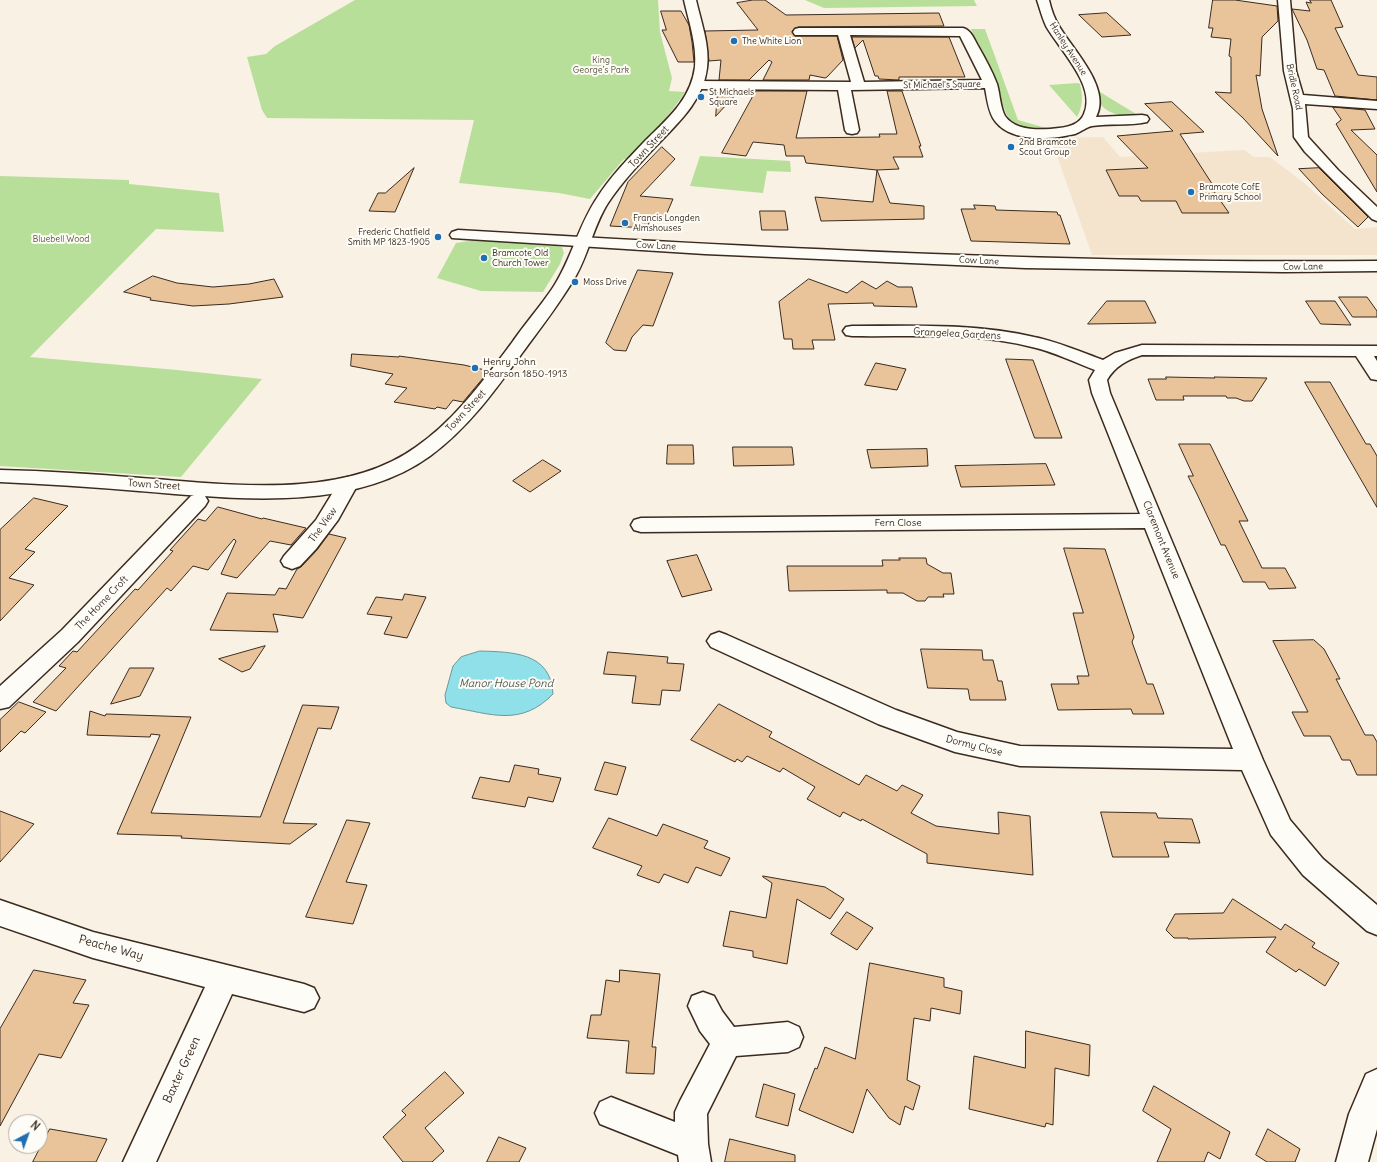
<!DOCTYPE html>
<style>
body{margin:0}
#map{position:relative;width:1377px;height:1162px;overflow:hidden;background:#f9f1e4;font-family:Delius,sans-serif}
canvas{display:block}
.north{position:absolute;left:8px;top:1114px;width:40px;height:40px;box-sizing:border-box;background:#fdfcf7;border:1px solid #afa8a0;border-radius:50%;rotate:41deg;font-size:11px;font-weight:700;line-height:16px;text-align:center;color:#3b2a1e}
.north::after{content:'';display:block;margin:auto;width:14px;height:18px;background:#1f6fb2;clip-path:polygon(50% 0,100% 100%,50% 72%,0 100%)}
</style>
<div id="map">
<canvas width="1377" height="1162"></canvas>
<div class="north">N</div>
</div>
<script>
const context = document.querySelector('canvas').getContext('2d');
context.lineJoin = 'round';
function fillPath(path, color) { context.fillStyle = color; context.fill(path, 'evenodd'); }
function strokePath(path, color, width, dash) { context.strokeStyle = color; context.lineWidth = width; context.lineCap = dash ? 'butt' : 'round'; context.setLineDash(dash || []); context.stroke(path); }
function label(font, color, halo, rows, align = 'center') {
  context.font = font + ' Delius,sans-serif'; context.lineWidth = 4; context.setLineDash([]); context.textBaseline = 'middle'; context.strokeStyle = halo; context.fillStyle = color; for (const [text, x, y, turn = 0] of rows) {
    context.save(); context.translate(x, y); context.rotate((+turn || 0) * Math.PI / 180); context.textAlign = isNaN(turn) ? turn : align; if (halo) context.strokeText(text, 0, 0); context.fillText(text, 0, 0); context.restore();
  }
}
const built = new Path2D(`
 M1103,137L1120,157L1244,150L1254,157H1270L1303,182L1355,229L1377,227V255H1092L1056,153L1049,138Z`);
const green = new Path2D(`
 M355,0H658L660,32L672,78L669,91L685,92C669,117 648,138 628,160L624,159L590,199L559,193L459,183L474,120L267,118L262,110L247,57L266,54L275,46Z
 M805,0H974L977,6L824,8Z
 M971,29H985L1018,120L1046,128H1067C1047,130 1025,134 1009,120Z
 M1078,83L1080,84C1083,96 1083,106 1077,117L1049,85Z
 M1097,92H1100L1141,117C1130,117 1111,116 1102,106C1099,103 1098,96 1097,92Z
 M700,156L790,161L791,172L767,171L763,193L690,186Z
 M0,176L129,180V184L219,193L224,232L156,229L30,357L177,370L262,379L181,477L0,466Z
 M476,240L557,246L562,247L564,253L560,264L543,292L481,291L437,278L456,243Z`);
const water = new Path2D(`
 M480,651C512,652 551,652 553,694C521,727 491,714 451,707L446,703L445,695L453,666L461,657Z`);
const building = new Path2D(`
 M753,0H765L786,15L939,13L944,26L799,27L795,28L792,31L795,36H837L843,60L827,77L825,78L810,75L809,80H763L772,62L769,60L749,80H719L721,60L709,61L705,31L758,30L737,3Z
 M1213,0H1235L1277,6L1278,21L1262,37L1260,76L1256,75L1262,109L1278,156L1243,118L1215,92L1231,93V57L1229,56L1231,39L1211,37L1213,28H1209Z
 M1310,0H1331L1343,27L1335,28L1358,75L1377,77V100L1335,96L1324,70L1317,69L1307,40L1292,9L1310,11L1306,2L1311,3Z
 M661,11H681L689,25L692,42L694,62H678L662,30H666Z
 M1107,13L1131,35L1102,37L1079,15Z
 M852,37H949L965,77H899V80L879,79L878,76H875L863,40L855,48Z
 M718,91H739L716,116Z
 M756,91H807L796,138L880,137L879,134H897L887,91H902L921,146H919L923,157H893L899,169L877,170L890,203L924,206V219L821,221L815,197L873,202L877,170L806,163L804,156H786L784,145L753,142L746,156L722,153Z
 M1172,102L1204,132L1180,134L1216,190H1213L1229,213H1182L1176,201H1141L1138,196H1119L1106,170L1148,168L1117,136L1173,131L1145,104Z
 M1333,107L1365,110L1375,129L1351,130L1377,155V192L1336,124L1341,120Z
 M662,147L675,159L640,196L673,199L664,220H650L647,228L610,226L628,182Z
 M414,168L395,212L369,211L378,193H385Z
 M1319,168L1368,217L1358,227L1322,194L1299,169Z
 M974,205L995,206L996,210L1057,212L1058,215H1060L1070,244L971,241L961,209H975Z
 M760,211H785L788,230H762Z
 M638,270L673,273L653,326L643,325L632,337L626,351L614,350L606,343Z
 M153,276L177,283L213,287L249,284L274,279L283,297L229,304L193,306L150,300L151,298L124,292Z
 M809,279L847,293L862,281L876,289L887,281L898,287H912L917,307L874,306L873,303L828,304L835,340H812L814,349H793L792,339H784L779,302Z
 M1339,297H1367L1377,311V317H1353Z
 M1107,301H1145L1156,323L1088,324Z
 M1306,301H1335L1351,325L1321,324Z
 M352,354L399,357V356L464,365L489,371L463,402L453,400L446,409L437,407L435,409L394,402L407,388L385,384L393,374L351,366Z
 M1006,359L1033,360L1062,438H1035Z
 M876,363L906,369L897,390L865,385Z
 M1166,377L1215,378L1214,377L1267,378L1252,401H1244L1236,398H1227L1226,396H1183L1184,400H1156L1148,379H1166Z
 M1305,382H1330L1366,444H1370L1377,456V507Z
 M1179,444H1210L1248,521H1239L1262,568H1285L1296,588L1269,589L1265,582H1243L1225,545H1221L1197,494L1188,476H1193Z
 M668,445H693L694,464H667Z
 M733,447H792L794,465L734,466Z
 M927,449L928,466L871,468L867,450Z
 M543,460L561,471L530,492L513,481Z
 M1046,464L1055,485L961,487L955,466Z
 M34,498L68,506L25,549L35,552L9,578L34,585L0,621V530Z
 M218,507L262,519L263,518L306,528L291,545L270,541L237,578L221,574L236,541L234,539L208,570L193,566L171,591L167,588L56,711L33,702L66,668L59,666L73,651L77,652L135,589L138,590L173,551L170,550L198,519L205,521Z
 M329,534L346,538L303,618L273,614L278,632L210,630L227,593L275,595L279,588L286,589L297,569L301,567L317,550Z
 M1064,548L1105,549L1134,637L1132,642L1147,684H1153L1164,714H1133L1131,709L1058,710L1051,684H1079L1077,676H1089L1073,613H1083Z
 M697,555L712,590L682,597L667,561Z
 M899,558H926L927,564L943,573H951L954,594H943L944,597H928L925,601H917L903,593H887V590L789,591L787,566H883L882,560H900Z
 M405,594L426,597L407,638L384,634L392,617L367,614L376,597L402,600Z
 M1314,640L1324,649L1340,679H1336L1365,735H1373L1377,742V775H1357L1350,760H1342L1330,736H1304L1292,712H1308L1273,641Z
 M265,646L250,669L242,672L219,659Z
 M921,649L982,650L983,660H993L998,681H1002L1006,700H970L968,689L928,688Z
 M608,652L668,657L667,663L684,664L680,691L662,690L660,705L632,703L636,676L604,674Z
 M130,668H154L140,696L111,704Z
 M19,702L46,712L25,733L21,731L0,752V720Z
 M719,704L772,732L769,737L859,785L866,775L897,791L902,785L923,795L911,813L936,826L999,834L998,812L1030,816L1033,875L927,863V854L862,819L861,821L843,812L840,817L807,799L815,787L783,768L780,772L747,756L742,762L737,759L735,762L691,740Z
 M303,705L339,707L331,729L318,728L283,823L317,824L290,844L181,838L182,836L117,834L160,735L151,734L150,737L87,735L90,711L105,716L106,714L191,717L151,813L260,817Z
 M605,762L626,767L617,795L595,790Z
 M515,765L539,769L538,774L561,778L553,802L528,797L525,807L472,798L480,777L509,782Z
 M0,811L34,824L0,862Z
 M1101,812L1156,813L1158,818L1192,819L1200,843L1164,842L1169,857H1113Z
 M609,818L657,836L663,824L708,841L704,848L730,858L721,876L696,867L688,883L664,874L659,883L637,875L642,866L593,848Z
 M347,820L370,823L346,882L367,885L353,924L306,917Z
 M763,876L825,887L844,899L830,919L797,899L787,964L753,957V951L723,946L730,911L766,918L772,883L763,877Z
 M1233,899L1281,930L1285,924L1315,943L1312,947L1339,963L1325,986L1299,969L1296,972L1266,952L1276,937L1188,939V938H1174L1166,930L1175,914L1223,913Z
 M847,912L873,928L857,950L831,934Z
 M870,963L944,978V987L962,991L960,1014L931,1008L930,1021L914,1018L907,1080L920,1086L913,1110L905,1106L900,1125L889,1118L867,1089L853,1133L799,1110L815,1068L817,1069L825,1047L855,1059Z
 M34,970L86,980L73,1003L89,1005L61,1058L39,1054L0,1126V1029Z
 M620,970L660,974L652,1047H656L654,1074L626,1073L629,1041L587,1038L591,1015H601L606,980L619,982Z
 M1026,1031L1090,1045L1089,1076L1055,1068L1053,1125L1046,1123L1045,1127L969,1109L974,1056L1025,1068Z
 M445,1072L464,1093L425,1128L444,1151L432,1162H403L383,1137L406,1115L402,1111Z
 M764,1084L795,1094L788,1126L756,1117Z
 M1154,1086L1230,1132L1220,1159L1208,1152L1204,1162H1157L1171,1129L1143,1111Z
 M50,1129L107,1139L96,1162H33Z
 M1268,1129L1300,1149L1295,1162H1267L1256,1155Z
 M499,1137L526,1148L519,1162H487Z
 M730,1139L795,1155V1162H725Z`);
const minor = new Path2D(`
 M1037,0H1049C1051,9 1054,18 1059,26C1072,49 1112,88 1096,117L1142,115L1147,116L1149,119L1147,122C1129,126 1110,123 1092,126C1086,127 1081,132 1075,134C1050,140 1008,143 993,118C988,109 987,98 985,88L851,90L859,130L857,133L852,134L847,133L845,130L838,90L698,89L693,88L692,85L693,82L698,81L851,82L838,35H795L793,32L795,29L799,28H963C971,30 974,39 978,46C985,58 992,71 997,84C1000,94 1000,107 1005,116C1016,132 1043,130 1059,128C1069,127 1080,124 1084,114C1097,86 1059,49 1046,26C1042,17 1040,9 1037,0ZM850,35L960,36L982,80L864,82Z
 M1278,0H1290L1296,71L1303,95L1377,101V109L1305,104L1308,137L1338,170L1377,207V221L1372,219L1305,152L1294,137L1293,109L1284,71Z
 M458,230C764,248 1070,264 1377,261V271L1283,272L1025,268L705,254L452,238L450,235L452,232Z
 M852,326C913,326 975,323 1034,337C1058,342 1081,352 1103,360L1115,353L1142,345L1377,346V356H1374L1377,361V380L1371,379L1356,356L1142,355C1127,360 1115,366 1107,380L1110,393L1263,760L1290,820L1323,859L1377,905V935L1367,931L1303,875L1271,835L1242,770L1020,766L955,752L878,724L711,647L707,641L711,635L719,632L727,635L896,710L957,732L1020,746L1233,749L1145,528L641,532L634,530L631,525L634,520L641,518L1140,514L1092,393L1089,380L1095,370C1074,362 1054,352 1032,347C974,332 911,337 852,336L846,335L843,331L846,327Z
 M348,477L355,479L358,484L338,520L316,549L300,566L292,569L284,566L281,561L284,556L316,520L341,479Z
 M198,494L205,496L208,501L205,506L78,642L9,707L0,709V686L62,630L191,496Z
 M0,900L93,932L304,984L314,988L319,998L314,1008L304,1012L232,994L156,1162H123L205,987L93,958L0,926Z
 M703,992L714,996L722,1011L734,1027L788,1022L799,1027L803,1037L799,1047L788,1052L736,1056L707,1114L708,1144L711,1162H679L678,1155L600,1124L595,1113L600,1102L611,1097L675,1122V1112L680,1101L710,1044L700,1031L688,1006L692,996Z
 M1377,1069V1129L1368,1162H1336L1349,1114L1366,1074Z`);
const tertiary = new Path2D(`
 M684,0H696C701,22 710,46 707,68C703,101 678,123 656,146C639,164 622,182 608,203C592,228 588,259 571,284C558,305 543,325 528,345C499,385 470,427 430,456C350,514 231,498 139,491C93,487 46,484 0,482V470C47,471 94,474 141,478C228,484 341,501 416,447C455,420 483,381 511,344C524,325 539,308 552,289C571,261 578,226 597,198C610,177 627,160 644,142C666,120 691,100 695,67C697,45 689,22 684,0Z`);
const markers = [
 [734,41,4,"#1f6fb2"],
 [701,97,4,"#1f6fb2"],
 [1011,147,4,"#1f6fb2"],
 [1191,192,4,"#1f6fb2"],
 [625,223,4,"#1f6fb2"],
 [438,237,4,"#1f6fb2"],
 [484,258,4,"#1f6fb2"],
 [575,282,4,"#1f6fb2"],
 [475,368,4,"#1f6fb2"]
];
const farPoinames = [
 ["The White Lion",742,41],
 ["St Michaels",709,92],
 ["Square",709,102],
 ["2nd Bramcote",1019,142],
 ["Scout Group",1019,152],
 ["Bramcote CofE",1199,187],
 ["Primary School",1199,197],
 ["Francis Longden",633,218],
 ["Almshouses",633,228],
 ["Frederic Chatfield",430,232,"right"],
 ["Smith MP 1823-1905",430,242,"right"],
 ["Bramcote Old",492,253],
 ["Church Tower",492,263],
 ["Moss Drive",583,282]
];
const farStreetnames = [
 ["Hanley Avenue",1068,49,57],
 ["St Michael's Square",942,85,-1],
 ["Bridle Road",1294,87,78],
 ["Cow Lane",656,246,3],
 ["Cow Lane",979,261,3],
 ["Cow Lane",1303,267,-1]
];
const farParknames = [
 ["King",601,60],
 ["George's Park",601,70],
 ["Bluebell Wood",61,239]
];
const streetNames = [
 ["Town Street",649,147,-47],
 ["Grangelea Gardens",957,334,3],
 ["Town Street",466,411,-47],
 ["Town Street",154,485,4],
 ["Fern Close",898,523],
 ["The View",323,525,-54],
 ["Claremont Avenue",1161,540,68],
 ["The Home Croft",102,603,-46],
 ["Dormy Close",974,746,14]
];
const poiNames = [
 ["Henry John",483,362],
 ["Pearson 1850-1913",483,374]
];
const waterNames = [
 ["Manor House Pond",506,684]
];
const nearStreetnames = [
 ["Peache Way",111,948,15],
 ["Baxter Green",182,1070,-65]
];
fillPath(built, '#f4e4ce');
fillPath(green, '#b8df9a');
fillPath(water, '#8fe0e8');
strokePath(water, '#6d9797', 1);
fillPath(building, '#e9c49a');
strokePath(building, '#3b2a1e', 1);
strokePath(minor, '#3b2a1e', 3);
strokePath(tertiary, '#3b2a1e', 3);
fillPath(minor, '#fdfcf7');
fillPath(tertiary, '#fdfcf7');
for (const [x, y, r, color] of markers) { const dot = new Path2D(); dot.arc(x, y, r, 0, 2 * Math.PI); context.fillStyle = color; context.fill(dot); strokePath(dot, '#fdfcf7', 1.5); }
label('9px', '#3b2a1e', '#fdfcf7', farPoinames, 'left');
label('9px', '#3b2a1e', '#fdfcf7', farStreetnames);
label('9px', '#5a573d', '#fdfcf7', farParknames);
label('10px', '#3b2a1e', '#fdfcf7', streetNames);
label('10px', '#3b2a1e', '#fdfcf7', poiNames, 'left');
label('italic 11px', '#505850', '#fdfcf7', waterNames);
label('12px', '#3b2a1e', '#fdfcf7', nearStreetnames);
</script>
